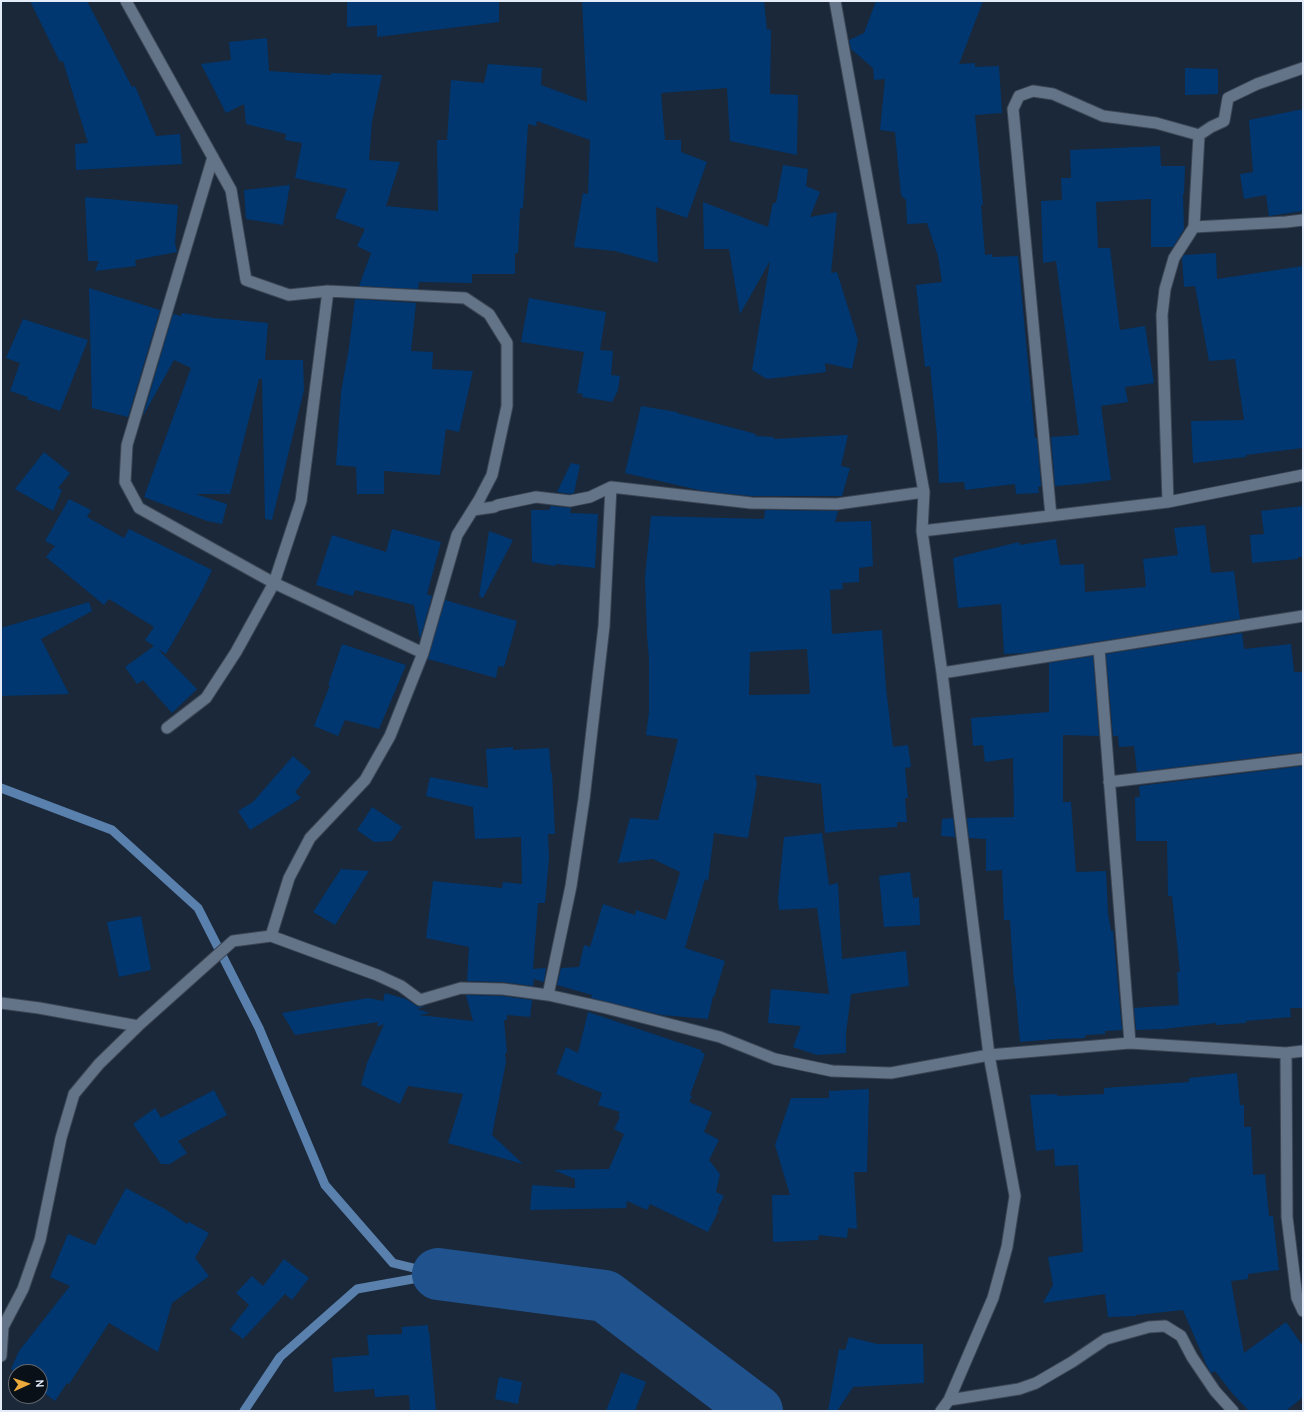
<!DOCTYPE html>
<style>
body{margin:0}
#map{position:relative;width:1304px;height:1412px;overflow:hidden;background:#1a2839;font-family:Overpass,sans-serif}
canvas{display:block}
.frame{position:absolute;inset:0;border:2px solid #e3ecf8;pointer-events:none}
.north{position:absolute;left:8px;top:1364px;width:40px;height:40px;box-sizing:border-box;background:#0a1018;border:1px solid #616872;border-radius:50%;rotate:87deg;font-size:11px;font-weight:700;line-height:16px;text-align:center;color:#e3ecf8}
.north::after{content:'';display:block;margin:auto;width:14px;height:18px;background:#eca93b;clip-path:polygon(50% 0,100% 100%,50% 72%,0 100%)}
</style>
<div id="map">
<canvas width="1304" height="1412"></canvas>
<div class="frame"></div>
<div class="north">N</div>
</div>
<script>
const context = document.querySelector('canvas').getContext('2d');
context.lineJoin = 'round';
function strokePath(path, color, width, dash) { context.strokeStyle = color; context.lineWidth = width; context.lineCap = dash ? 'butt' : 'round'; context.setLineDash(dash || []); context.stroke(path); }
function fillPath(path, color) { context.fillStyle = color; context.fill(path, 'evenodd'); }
const stream = new Path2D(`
 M1,788L112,830L198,908L259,1028L325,1185L393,1263L438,1274
 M244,1411L280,1357L357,1289L435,1275`);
const river = new Path2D(`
 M438,1274L605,1296L757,1411`);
const building = new Path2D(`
 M30,1H87L132,87L135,86L156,136L180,134L182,164L76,170L75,144L88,143L63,61L60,62Z
 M347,1H499V22L377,37V25L347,27Z
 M582,1H764L767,30L771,29L770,94L798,95L797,155L730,141L727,88L661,93L665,140H681V152L707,162L687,218L656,207L658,263L615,251L574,247L583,193L588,194L590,140L537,121L536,126L528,124L523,209L520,208L518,253H515V274H472V283L419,282L418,289L359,286L371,253L357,246L365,229L335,218L347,189L295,178L302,143L285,140L286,134L246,124L244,104L226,113L201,64L231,60L229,42L267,38L269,71L331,75V73L382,75L372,122L369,160L400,162L386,206L438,211L437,140H447L451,80L484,83L488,64L542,68L541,85L587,102Z
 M876,1H983L959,64L975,63V67L999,66L1002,113L975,115L983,205H981L985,255L992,254V257L1018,256L1035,438H1037L1041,486L1038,487L1039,493L1016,494L1015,484L965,490L964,482L939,483L937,436L930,366L925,367L916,285L942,282L938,256L927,223L907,224L906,200L901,195L895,132L880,130L885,79L874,80L873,68L851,49L849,40L864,33Z
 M1185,68L1218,69V94L1185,95Z
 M1303,109V211L1269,216L1266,195L1244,199L1240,174L1253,172L1249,120Z
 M1160,146L1161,166H1185L1184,194H1183L1184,229L1173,247H1151V199L1096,202L1098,248H1110L1120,330L1145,326L1154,383L1125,387L1128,402L1101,406L1111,480L1080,484L1055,486L1051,437L1079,435L1056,261L1043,263L1041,201L1062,200L1061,178H1071L1070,150Z
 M783,165L808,169L806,186L820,192L810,217L837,212L831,273L837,272L858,340L852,369L825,363L826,372L767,379L752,370L770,261L740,314L729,249H704L703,202L768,227L773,203H776Z
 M290,185L283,225L246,219L244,190Z
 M85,197L178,205L175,243L177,252L135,260L136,266L95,271L99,261H88Z
 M1216,253L1217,279L1303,266V448L1246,455V457L1193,463L1191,421L1244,420L1235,359L1209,361L1195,286L1184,287L1182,258L1184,255Z
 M89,288L160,310L128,417L92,408Z
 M529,298L606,312L600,350L613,351L611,375L620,376L618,390L612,402L582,397L583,394L577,393L584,352L521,342Z
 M355,299L416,303L411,351L433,352L432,369L473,371L459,432L446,429L440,475L384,471V494H357L356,467L336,465L341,392L349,348Z
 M182,313L214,318L268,323L265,360H303L304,390L272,520L265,519L262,379H259L230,494H195L227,504L222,524L207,521L144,497L191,368L174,360L143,416L173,314L181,316Z
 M23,319L88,340L60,411L27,399L28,397L10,391L20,363L6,358Z
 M641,406L677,412V413L756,434L755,436L774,437V439L848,435L841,466L850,468L842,496H751L703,491L625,473Z
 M44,452L70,473L58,488L62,490L53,511L15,489Z
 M571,463L580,465L574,493L570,494L557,492Z
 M69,499L91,510L87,517L124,538L129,529L212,570L202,591L166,654L158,649L197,689L172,713L143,680L137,684L125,667L154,646L145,640L154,627L109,599L104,605L46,557L55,546L45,541Z
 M551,506L571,508L570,513L598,514L595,568L556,564L555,566L532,562L531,510H549Z
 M1303,506V557H1298V559L1252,563L1250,535L1264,534L1261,511Z
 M765,510L838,511L835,522L871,521L873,566L859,568V582L842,583L843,589L830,590L832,634L882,630L886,688L893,747L908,745L911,767L905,768L908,798H905L907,822H897V827L850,830L825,833L821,784L755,775L757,783L748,838L714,833L708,881L705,879L685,948L725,961L714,997L713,996L708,1019L662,1015L591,998L592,995L557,985L561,968L579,967L584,945L590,947L603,904L635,915L636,910L666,920L680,872L653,859L618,863L630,818L658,820L678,739L646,735L649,712V658L647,636L645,577L651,516L764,519ZM807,649L810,694L749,695L750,652Z
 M1205,525L1211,573L1234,571L1240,619L1026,653L1004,654L1001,604L958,608L953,558L1019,542L1020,545L1056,539L1060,565L1084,564L1085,592L1146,587L1143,559L1178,555L1174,528Z
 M392,529L441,542L427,594L432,596L420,639L414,605L355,590L353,596L316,585L332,535L386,552Z
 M489,531L513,540L483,598L479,596Z
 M445,600L517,621L504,667L498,666L496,678L428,659Z
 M89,602L92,611L41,639L69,694L1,696V628Z
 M1242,633L1244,649L1291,644L1294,672H1303V752L1137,772L1134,746L1119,747L1118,736H1113L1106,654Z
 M342,644L406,665L379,729L345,720L338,736L314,726L330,685H328Z
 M1093,656L1099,736L1063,735V802H1071L1076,872L1106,871L1108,913L1111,931L1113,930L1122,1030L1105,1031V1034L1085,1035V1038L1055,1039L1020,1042L1015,985H1014L1010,920H1004L1002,870L986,871V839L969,838L967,818L1014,817L1013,758L985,762L983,745L973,746L971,718L1049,712V663Z
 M513,747V750L549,748L551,773H552L555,834H548L549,858L545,903H538L533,969L546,968L544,982L534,979L533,986L503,982L467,981L469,947L426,938L433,881L502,888L503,882L522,884L521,837L475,839L473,807L426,796L430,777L488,788L486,749Z
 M293,756L311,772L295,792L301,798L250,830L238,811L253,802Z
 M1303,766V1008H1290L1291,1017L1246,1021V1023L1216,1025V1023L1163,1029L1136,1030L1134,1008L1179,1005L1177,972H1180L1172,896H1168L1167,841H1136L1135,797H1140L1139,786Z
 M372,807L402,827L392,841L374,842L357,830Z
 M953,818L955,837L941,836L942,819Z
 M822,833L829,885L838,883L842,959L906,951L909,986L851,994L846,1033V1053L817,1055L793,1047L801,1026L768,1023L771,989L829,994L817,908L779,910L778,898L784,837Z
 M341,869L369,871L335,925L313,912Z
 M910,872L913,898L919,897L920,925L884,927L879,876Z
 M141,916L151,970L119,977L107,922Z
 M385,993L406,999L418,1007L426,1006L417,1009L430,1013L419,1015L473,1021L466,995L502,996L532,1000L530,1017L507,1015V1020H504L507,1053H505L506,1062L492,1135L523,1164L448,1143L463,1094L408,1086L400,1104L361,1085L367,1063L384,1024L377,1027L378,1022L295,1035L282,1013L368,998L383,1001Z
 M588,1012L701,1050V1052L705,1054L690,1095L692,1096L689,1102L712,1112L704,1132L719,1140L709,1160L720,1174L716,1192L724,1196L717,1210H719L708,1232L650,1204L647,1210L627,1201L626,1208L530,1210L532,1185L575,1188V1179L554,1170L609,1169L624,1134L614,1129L620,1117L618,1116L620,1112L598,1105L602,1093L556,1074L566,1047L578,1053Z
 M1237,1073L1240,1105H1244V1127H1251L1253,1175L1265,1174L1269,1216H1273L1279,1270L1248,1274V1279L1231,1281L1244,1353L1286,1322L1303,1346V1397L1286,1411H1249L1233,1394L1215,1371L1211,1373L1207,1366L1183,1310L1136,1315V1316L1108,1317L1105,1294L1043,1303L1053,1285L1048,1257L1083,1252L1078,1165L1055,1166L1054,1149L1036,1151L1030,1095L1057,1094V1096L1104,1094V1088L1189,1082V1078Z
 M869,1089L867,1172H854L857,1229L848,1228L847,1238L819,1235L818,1240L773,1242L772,1195H790L775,1145L791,1098H829V1091Z
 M214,1090L227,1115L178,1141L187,1153L170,1164H161L133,1124L155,1108L161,1118Z
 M126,1188L165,1209L187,1224L189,1222L209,1233L195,1258L209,1276L172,1303L158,1352L109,1323L69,1384L67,1383L55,1401L40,1390V1372L16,1373L11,1369L19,1351L70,1286L50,1277L68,1234L95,1245Z
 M284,1259L309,1278L292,1300L285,1294L243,1339L230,1329L249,1305L236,1293L252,1276L263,1286Z
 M428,1325V1331H429L436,1411H410L409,1395L375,1397L374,1389L334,1392L332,1358L369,1355L367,1335L402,1334V1327Z
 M849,1337L877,1344H923L924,1383L853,1387L837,1411H828L839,1349L845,1350Z
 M621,1372L646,1382L635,1411H606Z
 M499,1377L522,1382L518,1404L495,1399Z`);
const minor = new Path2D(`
 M126,1L231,190L246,280L289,295L328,291L465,298L489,314L507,343V406L492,475L479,500L457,535L423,653L390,736L365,780L310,838L289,878L271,936
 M835,1L924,492L922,531L942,673L989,1055L1015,1196L1007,1247L993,1298L949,1400L941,1411
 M213,157L127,445L125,482L139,508L274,583L423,653
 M1194,227L1286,222L1303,220
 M1168,502L1162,315L1165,289L1174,258L1194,227L1199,135
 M473,510L494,507L498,505L536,497L570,501L590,497L611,487L751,503L837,504L924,492
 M1051,516L1013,109L1019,96L1033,91L1053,94L1103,116L1156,123L1199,135L1211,127L1224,121L1228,98L1257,84L1303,68
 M922,531L1168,502L1303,475
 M1099,649L1130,1043
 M942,673L1303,616
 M167,728L206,698L236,652L274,583L301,501L328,291
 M1109,782L1303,759
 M548,995L571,886L584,799L604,626L611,487
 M1,1003L39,1008L138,1026
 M1286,1053L1287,1217L1297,1298L1303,1311
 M1,1356L3,1327L23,1289L40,1240L61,1138L74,1094L99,1064L138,1026L233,941L271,936L377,975L401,986L420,1000L461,988L503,989L548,995L606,1008L720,1037L775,1059L832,1071L891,1073L989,1055L1130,1043L1286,1053L1303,1051
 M949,1400L1019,1389L1036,1383L1072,1362L1106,1339L1149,1327L1165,1326L1181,1336L1192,1357L1215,1391L1233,1411`);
strokePath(stream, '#5a80ad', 9);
strokePath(river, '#20528d', 52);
fillPath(building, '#013770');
strokePath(minor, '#3a4554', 13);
strokePath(minor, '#637388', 11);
</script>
